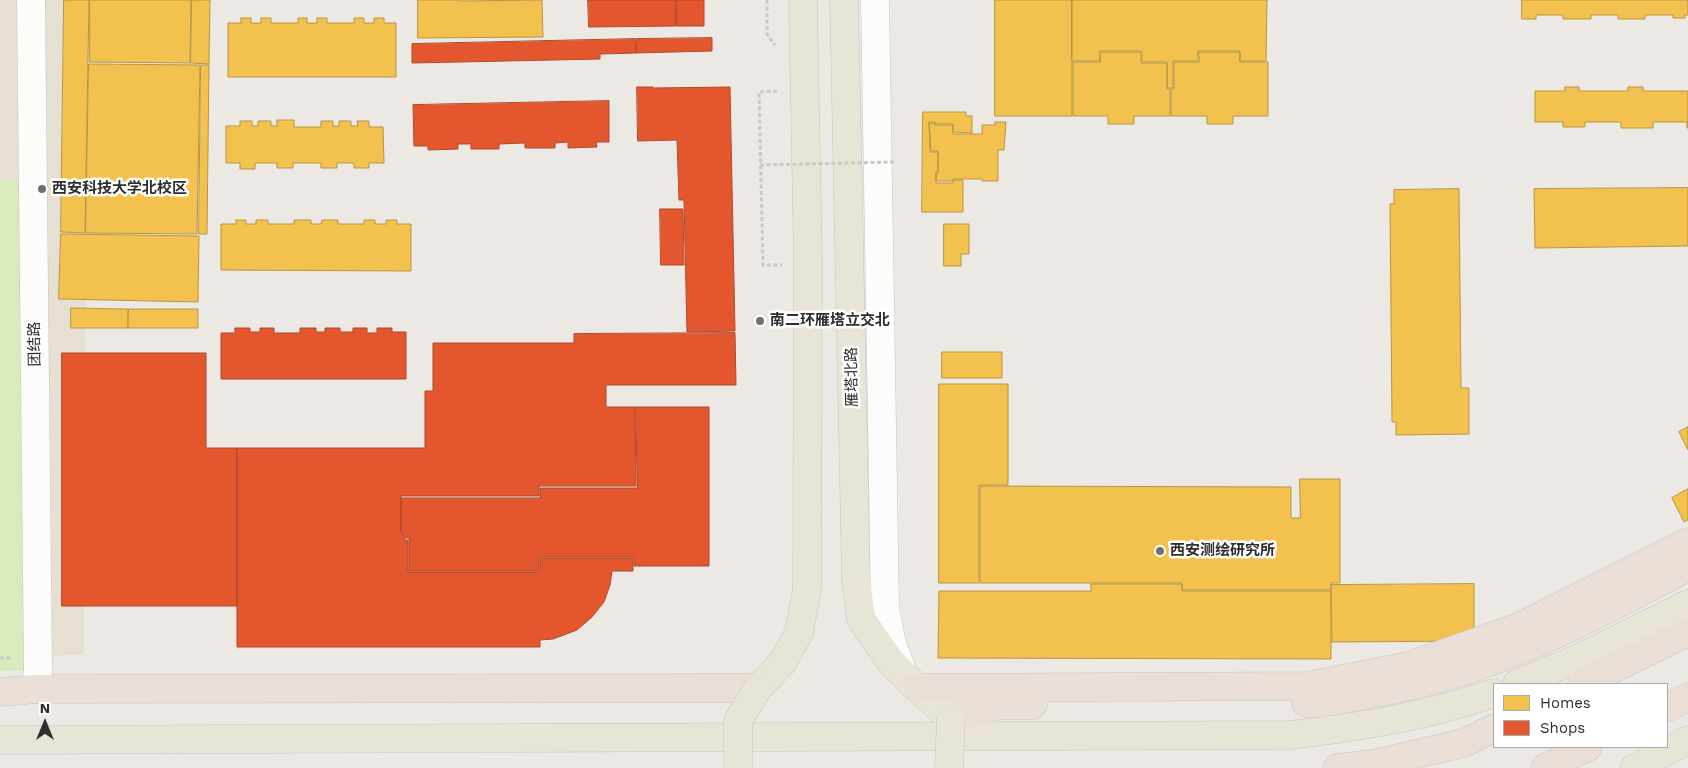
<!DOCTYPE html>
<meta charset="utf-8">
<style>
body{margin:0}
#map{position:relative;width:1688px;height:768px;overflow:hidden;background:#ece8e4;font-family:"Work Sans",sans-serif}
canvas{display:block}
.legend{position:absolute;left:1493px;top:683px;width:175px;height:65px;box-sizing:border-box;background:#fff;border:1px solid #ababab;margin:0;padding:6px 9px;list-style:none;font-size:15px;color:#2e2e2e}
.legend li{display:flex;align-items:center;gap:10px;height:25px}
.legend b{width:25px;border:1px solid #ababab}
.north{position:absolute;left:20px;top:698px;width:50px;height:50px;-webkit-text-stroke:4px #fff;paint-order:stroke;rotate:0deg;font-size:14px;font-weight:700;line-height:20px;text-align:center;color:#2e2e2e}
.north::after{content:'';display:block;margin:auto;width:18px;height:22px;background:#2e2e2e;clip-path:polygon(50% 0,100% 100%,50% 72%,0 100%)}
</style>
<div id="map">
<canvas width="1688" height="768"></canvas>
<ul class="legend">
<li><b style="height:14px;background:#f2c14e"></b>Homes</li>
<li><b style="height:14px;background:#e4572e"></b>Shops</li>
</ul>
<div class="north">N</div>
</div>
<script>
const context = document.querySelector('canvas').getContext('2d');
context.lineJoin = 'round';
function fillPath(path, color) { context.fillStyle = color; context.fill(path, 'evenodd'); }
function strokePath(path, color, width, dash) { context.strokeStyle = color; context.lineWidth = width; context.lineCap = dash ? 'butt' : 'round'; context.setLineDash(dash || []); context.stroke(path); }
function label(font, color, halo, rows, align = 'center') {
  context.font = font + ' "Work Sans","Noto Sans SC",sans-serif'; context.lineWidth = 5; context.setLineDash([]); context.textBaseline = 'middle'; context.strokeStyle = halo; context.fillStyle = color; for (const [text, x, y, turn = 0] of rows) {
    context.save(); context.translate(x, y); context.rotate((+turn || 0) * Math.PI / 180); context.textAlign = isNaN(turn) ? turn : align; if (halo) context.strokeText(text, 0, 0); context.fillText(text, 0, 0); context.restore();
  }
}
const education = new Path2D(`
 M0,0H83L86,378L84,654L0,660Z`);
const pitch = new Path2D(`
 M0,181L33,182L38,670L0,671Z`);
const homes = new Path2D(`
 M64,0H89L85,233L61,232Z
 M90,0H191L190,63L90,62Z
 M192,0H210L209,64L191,63Z
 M418,0H461V1L542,0L543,37L418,38Z
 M995,0H1072V116H995Z
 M1072,0H1267L1266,61H1240V51H1198V61H1173V88H1167V62H1142V51H1100V61H1072Z
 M1522,0H1688V15H1685V18H1673V15H1645V19H1618V15H1591V19H1563V15H1536V19H1522Z
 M241,18H251V23H261V18H271V23H298V18H307V23H317V18H327V23H354V18H364V23H374V18H384V23H396V77H228V23H241Z
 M1100,52H1141V63H1167V89H1170V116H1134V124H1108V116H1073V62H1100Z
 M1199,52H1240V62H1268V116H1233V124H1207V116H1171V89H1174V62H1199Z
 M89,64L200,65L197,234L86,233Z
 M201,65H209L207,234H199Z
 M1565,87H1579V91H1628V87H1643V91H1688V128H1687V122H1653V128H1621V122H1585V127H1563V122H1535V91H1565Z
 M923,112H966V116H972V133L953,132V124H935V122H929L930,152H938V172H936V183H953V180H963V212H922Z
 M277,120H294V127H321V121H333V126H339V121H351V126H358L357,121H369V127H383L384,163H369V168H354V163H337V168H321V163H293V168H277V163H255V169H240V163H226V126H240V121H252V126H258V121H271V126H277Z
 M995,122H1006L1004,150H998V181H982V179H953V181H936V173H938V151H931L929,123H935V125H953V134H982V125H995Z
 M1688,188V246L1535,248L1534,189Z
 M1459,189L1461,388H1469V434L1396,435V422H1392L1390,204H1394V190Z
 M236,220H246V224H256V220H268V224H294V220H311V224H321L322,220H338V224H364V220H375V224H386V220H397V224H411V271L221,270V224H236Z
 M944,224H969V254H961V266H944Z
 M61,234L199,236L198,302L59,299Z
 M71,308L128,309V328H71Z
 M129,309H198V328H128Z
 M942,352H1002V378H942Z
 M939,384H1008V485H979V583H939Z
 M1688,427V450L1679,432Z
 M1300,479H1340V583H1331V590H1182V583H980V486L1291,487V518H1300Z
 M1688,489V520L1684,522L1672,498Z
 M1091,584H1182V591H1331V659L938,658L939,591H1091Z
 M1474,584V641L1332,642L1331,585Z`);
const shops = new Path2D(`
 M588,0H676V26L589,27Z
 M677,0H704V26H677Z
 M712,38V51L636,53V39Z
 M635,39L636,53L600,54V59L412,63V44Z
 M637,87H653V88L730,87L735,331L687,332L684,200H679L677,140L638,141Z
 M609,101V142H596L597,147L568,148V142L555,143V148H525V143L499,144V149H471V144H458V149L428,150V146H414L413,105Z
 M660,209H683L684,265H661Z
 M235,328H250V332H260V328H274V333H300V328H316V332H325V328H340V332H353V328H367V333H377V328H392V332H406V379H221V333H235Z
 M735,333L736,385H606V407H635L636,486H539V496H401V532L405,540H408V572H540V558H633V571H612L610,585L604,602L592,617L577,630L553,639L540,640V647H237V448H425V391H433V343H574V334Z
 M62,353H206V448H237V606H62Z
 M636,407H709V566H634V557H539V571H409V538H405L401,530V498H540V488H637Z`);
const path = new Path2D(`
 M767,0V34L775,45
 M777,91L759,92L763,265H782
 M0,658H12`);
const minor = new Path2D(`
 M31,0L38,670L36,689
 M875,0L885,608L892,644L903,673`);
const major = new Path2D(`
 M844,0L856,580L861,619L890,661L917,688L951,718
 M1517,684L1577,659L1688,604
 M758,688L782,663L799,633L807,589L808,264L803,0
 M0,740L1290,735C1360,727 1428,716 1494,693
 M1634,768L1688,740`);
const highway = new Path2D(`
 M1582,684L1688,632
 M917,688L1307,686L1408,666L1519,627L1688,542
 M0,692L36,689L758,688
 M1306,703H1320C1367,695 1415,687 1461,672C1541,646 1614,606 1688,567
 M1667,708L1688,697
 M951,718L1001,705H1033
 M1337,768L1373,764L1464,743L1494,728
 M1545,768L1588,747`);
const pathBridge = new Path2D(`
 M760,165L894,162`);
const majorBridge = new Path2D(`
 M738,768V721L758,688
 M949,768L951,718`);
const markers = [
 [42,189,5,"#706f6e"],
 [760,321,5,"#706f6e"],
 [1160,551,5,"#706f6e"]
];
const poiNames = [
 ["西安科技大学北校区",52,189],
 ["南二环雁塔立交北",770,321],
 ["西安测绘研究所",1170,551]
];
const streetNames = [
 ["团结路",35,344,-91],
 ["雁塔北路",852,377,-91]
];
fillPath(education, '#e6e0d3');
fillPath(pitch, '#d9eabb');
fillPath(homes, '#f2c14e');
strokePath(homes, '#b79544', 1);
fillPath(shops, '#e4572e');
strokePath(shops, '#ad4b2e', 1);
strokePath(minor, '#c5c4c5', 29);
strokePath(major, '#c6c5c4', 29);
strokePath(highway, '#c6c5c4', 29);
strokePath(path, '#c9c9c8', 3, [4, 2.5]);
strokePath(minor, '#fcfcfb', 28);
strokePath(major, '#e8e4d6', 28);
strokePath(highway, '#eadfd6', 28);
strokePath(majorBridge, '#c6c5c4', 29, []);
strokePath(pathBridge, '#c9c9c8', 3, [4, 2.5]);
strokePath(majorBridge, '#e8e4d6', 28);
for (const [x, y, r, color] of markers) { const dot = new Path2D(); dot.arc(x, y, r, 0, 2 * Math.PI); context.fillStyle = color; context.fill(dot); strokePath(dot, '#fff', 2); }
label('bold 15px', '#2e2e2e', '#fff', poiNames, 'left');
label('15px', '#2e2e2e', '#fff', streetNames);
</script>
